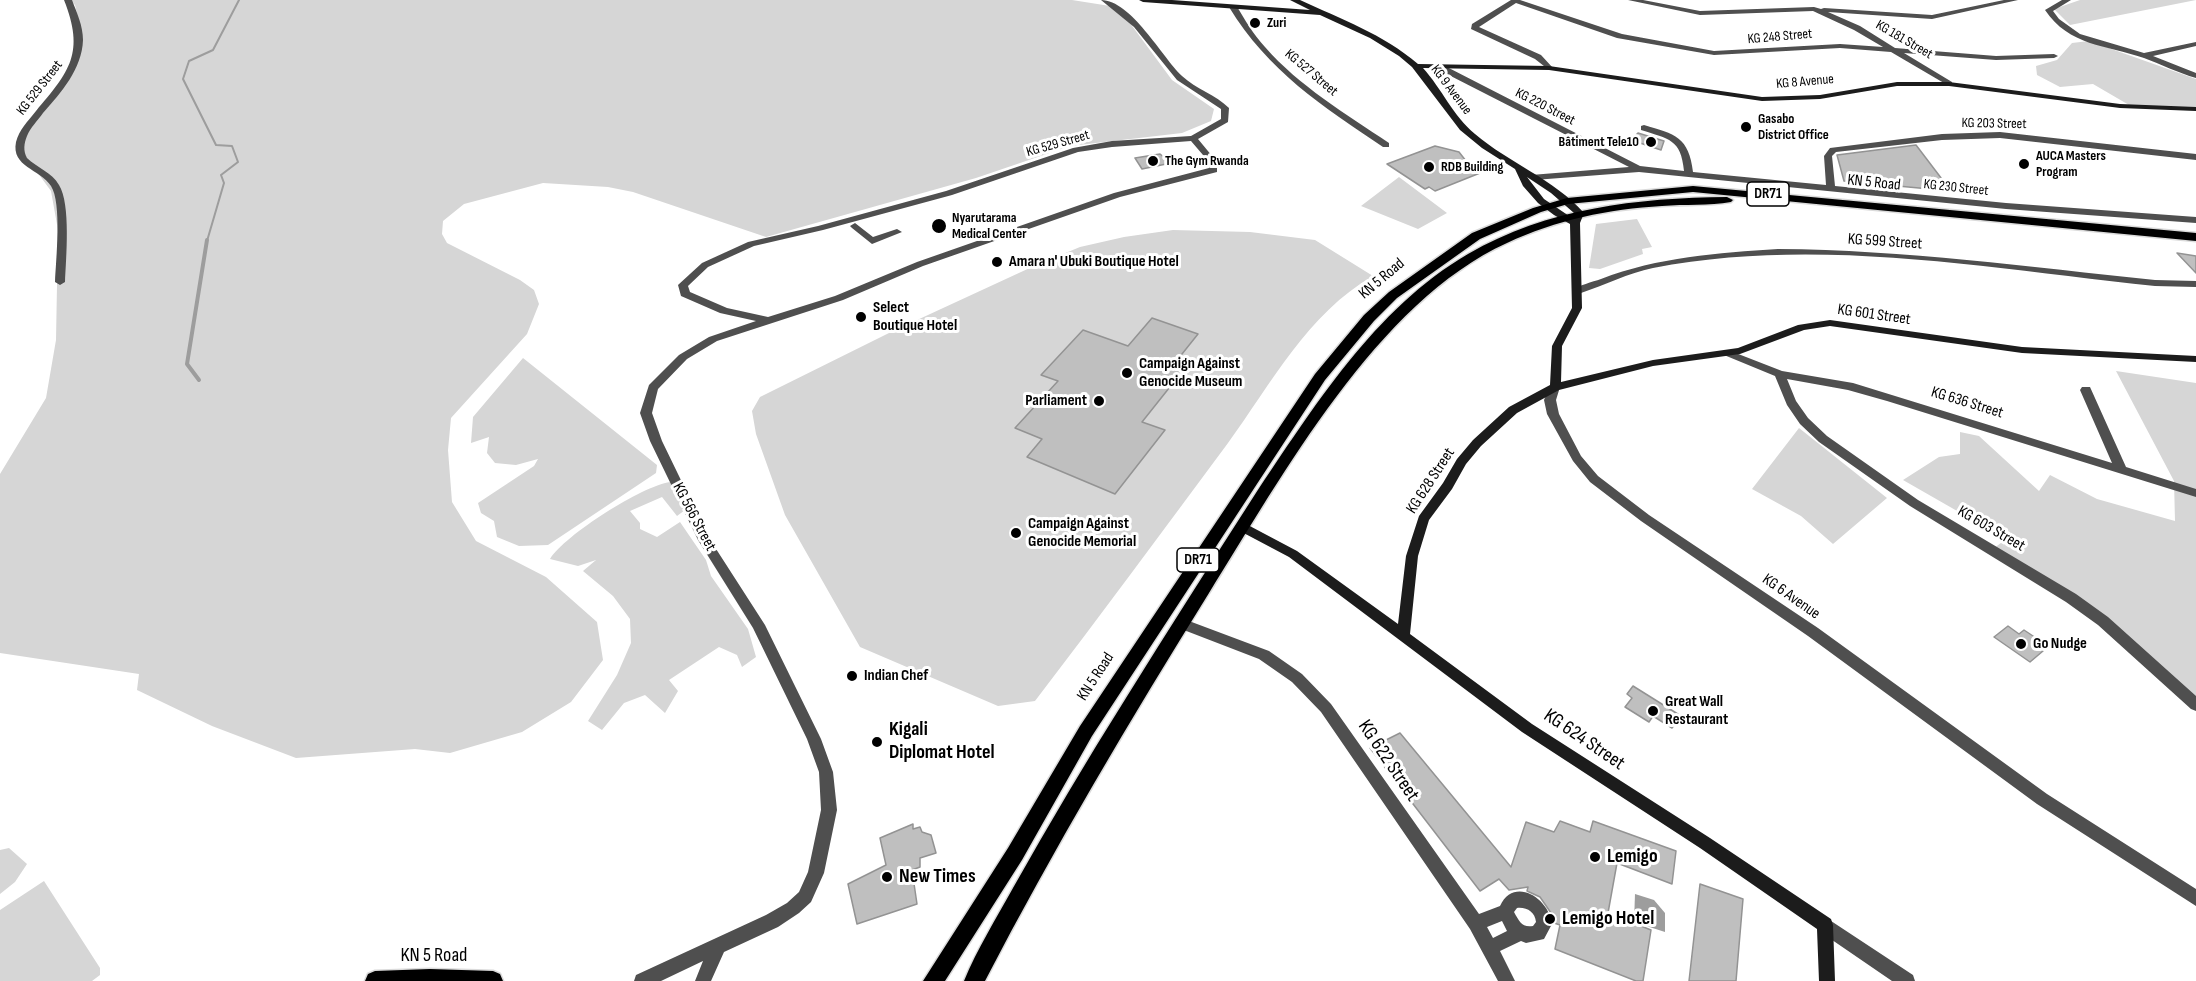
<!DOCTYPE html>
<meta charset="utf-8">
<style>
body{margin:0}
canvas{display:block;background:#fff}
</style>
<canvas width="2196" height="981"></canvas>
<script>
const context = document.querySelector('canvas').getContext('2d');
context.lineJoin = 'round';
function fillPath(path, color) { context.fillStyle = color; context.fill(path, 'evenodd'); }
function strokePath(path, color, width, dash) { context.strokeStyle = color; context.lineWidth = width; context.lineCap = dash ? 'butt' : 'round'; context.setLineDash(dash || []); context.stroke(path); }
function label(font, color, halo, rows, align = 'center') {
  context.font = font + ' "Sofia Sans Condensed",sans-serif'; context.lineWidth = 6; context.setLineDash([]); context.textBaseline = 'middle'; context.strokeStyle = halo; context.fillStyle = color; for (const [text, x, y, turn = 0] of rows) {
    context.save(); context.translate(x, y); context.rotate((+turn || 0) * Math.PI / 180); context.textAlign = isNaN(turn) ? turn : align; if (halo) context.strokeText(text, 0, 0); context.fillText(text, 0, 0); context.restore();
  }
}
const green = new Path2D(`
 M70,0H1072L1110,6L1127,19L1172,80L1214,109L1211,121L1182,133L1070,146L976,178L766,237L633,192L608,187L543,183L464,204L443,221L442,234L447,243L520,280L534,290L539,304L527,334L451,418L448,450L452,502L476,541L546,577L597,622L603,660L571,702L522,732L450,753L415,749L296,758L212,726L137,690L139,674L0,653V474L46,398L56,340L58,230L51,191L21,150L30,125L66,78L81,31L75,5Z
 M2080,0H2196L2070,25L2054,9Z
 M2089,41L2196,79V108L2129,105L2093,84L2060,87L2037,75L2036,66L2057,60L2072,43Z
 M1399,177L1447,213L1418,229L1361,206Z
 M1637,219L1652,247L1642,249L1643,254L1600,269L1589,268L1596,224Z
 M1173,230L1250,232L1315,240L1373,276C1308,313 1271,384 1228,443C1164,529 1100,616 1035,701L998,706L860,647L785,515L756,434L752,411L760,397L889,333L1034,266L1080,247L1124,237Z
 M523,358L657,465L656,473L548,545L519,546L497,537L494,521L481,513L478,503L534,466L538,459L516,465L495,463L487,453L489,437L471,443L473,417Z
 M2116,371L2196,383V697L2103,621L1993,549L2006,539L1903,480L1939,457L1960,454V432L1979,436L2039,491L2050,475L2097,499L2175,521L2174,481Z
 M1799,428L1887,498L1833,544L1801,516L1752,489Z
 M670,482L685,510L677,516L662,497L630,511L640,523V529L657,537L680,522L706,560L711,576L748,629L756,657L742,667L737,655L719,647L669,680L678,691L665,713L645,695L624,703L602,730L588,721L617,675L631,643L630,619L613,596L583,571L596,560L578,566L550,559C565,535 642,486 670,482Z
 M9,848L27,864L15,882L0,894V850Z
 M44,881L100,968V975L92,981H0V910Z`);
const water = new Path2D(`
 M1635,894L1654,900L1665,913V932L1634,922Z`);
const streamFar1 = new Path2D(`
 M207,241L224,183L221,175L238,162L232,146L216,145L183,79L189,61L213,50L239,0`);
const stream = new Path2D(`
 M199,380L187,364L207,240`);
const building = new Path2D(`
 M1638,133L1664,141L1661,150L1631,140Z
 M1916,145L1951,191L1844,181L1837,155Z
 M1435,146L1459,152L1466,161L1485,171L1435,191L1429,187L1425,189L1387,164Z
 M1160,154L1171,163L1142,169L1135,158Z
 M2177,253L2196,256V273Z
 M1152,318L1198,334L1174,364L1185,368L1142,422L1165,430L1115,494L1027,457L1042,439L1015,428L1058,381L1041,375L1083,330L1128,346Z
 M2008,626L2019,634L2024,630L2042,642L2036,647L2043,651L2030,662L1994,637Z
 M1633,686L1681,716L1672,728L1653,716L1649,722L1625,707L1632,698L1627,694Z
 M1400,733L1511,867L1526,822L1554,832L1560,821L1590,832L1593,821L1676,851L1672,884L1617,863L1608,913L1651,930L1643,981H1636L1555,949L1560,925L1554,923L1551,913L1540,897L1527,891L1528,887L1509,890L1499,879L1480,891L1370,748Z
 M913,824V829L920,827L922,832L931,835L936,853L920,858V867L912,870L917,904L857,924L848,884L886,865L880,838Z
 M1700,884L1743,899L1736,981H1689Z`);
const street = new Path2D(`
 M64,0H72C77,13 83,26 83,40C82,69 61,93 43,113C38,120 30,128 27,136C24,143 23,151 27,158C37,168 52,172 59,185C71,204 66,259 65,282L60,285L55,282C56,260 62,203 51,186C40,169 11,167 16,142C19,130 28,121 36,111C70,71 85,53 64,0Z
 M1101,0C1131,0 1162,57 1182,76C1196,89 1216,95 1229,108L1228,122L1198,139L1217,162V172L1120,197L923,266L843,300L717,341L687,359L658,389L652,413L662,441L709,538L765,625L821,739L833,772L837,810L824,873L811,902L799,913L778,927L724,952L711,981H695L703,961L661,981H634L636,975L766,915L787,903L799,892L808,872L821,810L819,772L807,739L753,628L698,540L650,441L640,413L649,385L679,355L709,337L756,321L720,313L681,296L678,285L702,263L748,242L818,226L946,191L1073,148L1112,141L1191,136L1221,119V109L1177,80L1134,27ZM1191,141L1209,162V168L1114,193L917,262L835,296L768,317L727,308L690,292L688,286L708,267L754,246L823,230L952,195L1078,152L1112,147Z
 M1511,0H1520L1622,34L1714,51L1840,44L1883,47L1854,30L1813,11L1700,15L1628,0H1643L1700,11L1814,7L1821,9L1824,8L1932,15L2004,0H2018L1932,19L1828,12L1860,26L1895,48L1996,56L2054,54L2058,56L2054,58L1996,60L1904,53L1952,82V86H1949L1891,52L1840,48L1714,55L1617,38L1516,3L1479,27L1541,55L1553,68L1549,70L1535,59L1471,29L1472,24Z
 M2062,0H2071L2053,11L2059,19L2080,34L2144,53L2196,42V46L2153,56L2196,73V78C2178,73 2161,64 2144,58C2106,45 2069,46 2045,10Z
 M1230,5H1236C1245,20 1253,34 1265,47C1299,86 1346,114 1389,143V147H1383C1322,106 1268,71 1229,7Z
 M1437,65H1443L1640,166L1684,171C1681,139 1669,139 1641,130V126L1644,125C1675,134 1689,137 1693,172L1826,185L1824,156L1830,148L1942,134L2000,132L2196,154V160L2000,138L1942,140L1836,152L1832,156L1835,186L2006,203L2196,217V223L2006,209L1639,172L1534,180L1530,177L1531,175L1629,167L1437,69Z
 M855,223L873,237L897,229L902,232L872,244L852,228L850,226Z
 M1778,249C1905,250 2029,267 2155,280L2196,281V287L2155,286C1990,269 1819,236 1653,268C1628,273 1605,285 1581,293L1577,294L1572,291C1579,285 1592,282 1601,279C1658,257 1718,253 1778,249Z
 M1728,350L1782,371L1853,383L2112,463L2080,390L2082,387H2090L2126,467L2196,489V497L1887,401L1848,390L1787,379L1796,401L1808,418L1827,436L1918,500L2076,594L2108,617L2196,696V711L2191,709L2098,625L2066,602L1910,506L1819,442L1800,424L1787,405L1775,376L1724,355L1723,353L1724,351Z
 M1555,383L1560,387L1556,400L1559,414L1581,456L1598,476L1649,515L1818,628L2047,794L2196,889V906L2037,804L1808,636L1641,521L1590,482L1573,461L1547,414L1544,400L1551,384Z
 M1181,618L1269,651L1302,674L1331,704L1479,914L1500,906C1514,876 1549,898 1552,924L1544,939L1526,943L1521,941L1500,951L1515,981H1498L1470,929L1321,712L1292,682L1259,659L1176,627L1174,623L1176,619ZM1517,908C1527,907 1535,912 1536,922L1533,926C1522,928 1519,921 1514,912ZM1502,921L1507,931L1493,938L1487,927Z
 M1825,917L1913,975L1915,981H1892L1819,931L1817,925L1819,919Z`);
const secondary = new Path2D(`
 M1139,0H1172L1310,10L1290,0H1300C1341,19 1383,34 1418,64L1549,66L1762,97L1820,95L1897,82H1949L2120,104L2196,107V111L2120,108L1949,86H1897L1820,99L1762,101L1549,70L1423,68C1442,89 1453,116 1475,134C1509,163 1554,179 1584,213L1580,223L1582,308L1562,346L1561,382L1653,360L1738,348L1798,325L1830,320L2022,347L2196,356V362L2022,353L1830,326L1804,330L1740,354L1653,366L1559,390L1517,413L1481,446L1466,464L1452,489L1429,520L1418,556L1410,634L1532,724L1710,838L1831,919L1833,925L1835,981H1819L1817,929L1700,848L1522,732L1289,557L1238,530L1236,527L1238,524H1246L1297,551L1398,624L1406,556L1419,516L1443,483L1457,459L1473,440L1509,407L1550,385L1552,346L1572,308L1570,224L1554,215L1538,203L1523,186L1515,169L1482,148L1460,130L1412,67L1399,56L1370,38L1320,15L1143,2ZM1527,177L1551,193L1574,213L1572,218L1544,199Z`);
const primary = new Path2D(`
 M1693,186L2196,233V241L1693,192L1568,204L1541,212L1480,239L1397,298L1374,321L1325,380L1092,736L1022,860L945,981H923L1008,848L1080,726L1315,374L1364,315L1389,292L1472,233L1533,208L1567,198Z
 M1727,197L1733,200L1731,202C1709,206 1685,204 1662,206C1609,209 1556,220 1507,243C1377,302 1283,475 1209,593C1130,720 1054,848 985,981H964C977,949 996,919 1013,888C1049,824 1087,760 1126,698C1168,630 1211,563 1254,496C1313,408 1375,308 1468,254C1547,208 1637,198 1727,197Z
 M430,969L493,971L500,974L503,981H365L368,974L375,971Z`);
const markers = [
 [1255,23,6,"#000"],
 [1746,127,6,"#000"],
 [1651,142,6,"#000"],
 [1153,161,6,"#000"],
 [2024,164,6,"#000"],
 [1429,167,6,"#000"],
 [939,226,8,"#000"],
 [997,262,6,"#000"],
 [861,317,6,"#000"],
 [1127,373,6,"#000"],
 [1099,401,6,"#000"],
 [1016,533,6,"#000"],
 [2021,644,6,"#000"],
 [852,676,6,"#000"],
 [1653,711,6,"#000"],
 [877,742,6,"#000"],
 [1595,857,6,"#000"],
 [887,877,6,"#000"],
 [1550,919,6,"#000"]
];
const farPoinames = [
 ["Zuri",1267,23],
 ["Gasabo",1758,119],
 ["District Office",1758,135],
 ["Bâtiment Tele10",1639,142,"right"],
 ["AUCA Masters",2036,156],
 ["Program",2036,172],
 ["The Gym Rwanda",1165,161],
 ["RDB Building",1441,167],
 ["Nyarutarama",952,218],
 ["Medical Center",952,234]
];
const farStreetnames = [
 ["KG 248 Street",1780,37,-5],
 ["KG 181 Street",1904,40,30],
 ["KG 527 Street",1311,73,40],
 ["KG 8 Avenue",1805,82,-5],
 ["KG 529 Street",40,88,-52],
 ["KG 9 Avenue",1451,90,53],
 ["KG 220 Street",1545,107,27],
 ["KG 203 Street",1994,124,1],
 ["KG 529 Street",1058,144,-16],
 ["KG 230 Street",1956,188,6]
];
const shields = [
 [1768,194,42],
 [1198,560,42]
];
const shieldNames = [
 ["DR71",1768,194],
 ["DR71",1198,560]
];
const streetNames = [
 ["KN 5 Road",1874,183,6],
 ["KG 599 Street",1885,242,4],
 ["KN 5 Road",1382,279,-40],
 ["KG 601 Street",1874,315,8],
 ["KG 636 Street",1967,403,17],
 ["KG 628 Street",1431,481,-57],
 ["KG 566 Street",694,517,62],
 ["KG 603 Street",1991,529,30],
 ["KG 6 Avenue",1791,597,35],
 ["KN 5 Road",1096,677,-57]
];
const poiNames = [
 ["Amara n' Ubuki Boutique Hotel",1009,262],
 ["Select",873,308],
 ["Boutique Hotel",873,326],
 ["Campaign Against",1139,364],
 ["Genocide Museum",1139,382],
 ["Parliament",1087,401,"right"],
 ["Campaign Against",1028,524],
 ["Genocide Memorial",1028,542],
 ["Go Nudge",2033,644],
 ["Indian Chef",864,676],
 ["Great Wall",1665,702],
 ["Restaurant",1665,720]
];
const nearPoinames = [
 ["Kigali",889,730],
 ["Diplomat Hotel",889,753],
 ["Lemigo",1607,857],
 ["New Times",899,877],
 ["Lemigo Hotel",1562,919]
];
const nearStreetnames = [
 ["KG 624 Street",1584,740,34],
 ["KG 622 Street",1388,761,56],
 ["KN 5 Road",434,956]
];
fillPath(green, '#d6d6d6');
fillPath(water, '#9d9d9d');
strokePath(streamFar1, '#9d9d9d', 2);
strokePath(stream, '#9d9d9d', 4);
fillPath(building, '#bfbfbf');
strokePath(building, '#939393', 1.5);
strokePath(primary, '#dbdbdb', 3);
fillPath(street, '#4f4f4f');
fillPath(secondary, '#1c1c1c');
fillPath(primary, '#000');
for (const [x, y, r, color] of markers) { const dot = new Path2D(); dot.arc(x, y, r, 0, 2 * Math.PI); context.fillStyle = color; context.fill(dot); strokePath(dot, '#fff', 2); }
label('bold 14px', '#000', '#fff', farPoinames, 'left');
label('14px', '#000', '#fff', farStreetnames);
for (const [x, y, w] of shields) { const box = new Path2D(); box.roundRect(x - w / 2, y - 12, w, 24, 4.5); context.fillStyle = '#fff'; context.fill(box); strokePath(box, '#000', 1.5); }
label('bold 15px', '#000', null, shieldNames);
label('16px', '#000', '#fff', streetNames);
label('bold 16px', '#000', '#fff', poiNames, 'left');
label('bold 20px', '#000', '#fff', nearPoinames, 'left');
label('20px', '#000', '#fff', nearStreetnames);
</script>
